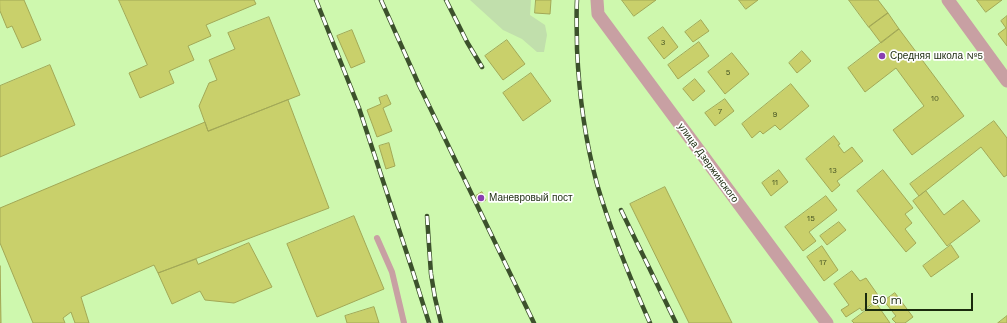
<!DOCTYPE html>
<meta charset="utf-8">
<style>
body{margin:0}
#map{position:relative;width:1007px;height:323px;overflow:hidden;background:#cef8ae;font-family:"Work Sans",sans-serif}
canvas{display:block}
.scale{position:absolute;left:865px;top:293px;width:108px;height:18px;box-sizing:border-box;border:2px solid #1a2a0d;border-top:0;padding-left:5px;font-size:12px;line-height:14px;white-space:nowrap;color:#1a2a0d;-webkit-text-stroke:3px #fff;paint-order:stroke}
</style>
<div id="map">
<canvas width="1007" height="323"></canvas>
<div class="scale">50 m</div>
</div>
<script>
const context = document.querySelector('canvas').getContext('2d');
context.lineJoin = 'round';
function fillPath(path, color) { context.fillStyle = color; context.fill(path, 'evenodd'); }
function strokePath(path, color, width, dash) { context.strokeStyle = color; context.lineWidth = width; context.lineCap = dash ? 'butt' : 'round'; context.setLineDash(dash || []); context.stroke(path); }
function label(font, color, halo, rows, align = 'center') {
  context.font = font + ' "Work Sans",sans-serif'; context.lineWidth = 3.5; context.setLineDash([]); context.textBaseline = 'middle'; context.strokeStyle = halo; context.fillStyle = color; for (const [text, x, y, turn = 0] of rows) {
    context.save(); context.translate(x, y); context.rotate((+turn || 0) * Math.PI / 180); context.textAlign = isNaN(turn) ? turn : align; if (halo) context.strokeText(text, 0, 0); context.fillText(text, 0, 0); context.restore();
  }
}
const green = new Path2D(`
 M470,0H531L530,15L545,25L547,35L544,52H537L522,39L503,30Z`);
const building = new Path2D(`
 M0,0H24L41,40L22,48L12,26L7,28L0,11Z
 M119,0H254L256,4L206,25L211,36L188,46L194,60L169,71L174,83L140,98L129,73L147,65Z
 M536,0H551L550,14L535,13Z
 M622,0H656L634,16Z
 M739,0H758L746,9Z
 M849,0H878L888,13L869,27Z
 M977,0H1002L986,12Z
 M888,13L899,29L881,43L869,27Z
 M1007,16V46L998,34L1006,28L1001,21Z
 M269,17L300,95L208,131L199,106L209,83L217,80L209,60L235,49L228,33Z
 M701,20L709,31L693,42L685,32Z
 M663,27L678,47L664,59L648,38Z
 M899,29L964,116L912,155L893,130L924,106L896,68L865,92L848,68Z
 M352,30L365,62L351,68L337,36Z
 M507,40L525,64L503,80L485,56Z
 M699,42L709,56L678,79L668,65Z
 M802,51L811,61L797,73L789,63Z
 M732,53L749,74L725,94L708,72Z
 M50,65L75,125L0,157V86Z
 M531,73L551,101L523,121L503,93Z
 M695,79L705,91L693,101L683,89Z
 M791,84L809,106L780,130L775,125L763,134L760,131L752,138L742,124Z
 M387,95L391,104L383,108L392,131L377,137L367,110L381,104L379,98Z
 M725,99L734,111L715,126L705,113Z
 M288,100L329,208L158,273L154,265L81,297L89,323H75L71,312L63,318L65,323H33L0,243V208L205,122L208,131Z
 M994,121L1007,138V175L1004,177L981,147L919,196L910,184Z
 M834,136L840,144L838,145L844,153L852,147L863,161L837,181L840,185L832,192L806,159Z
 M389,143L395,166L386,169L379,146Z
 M779,170L788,182L771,196L762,183Z
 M883,170L913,208L905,214L912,223L905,229L916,243L906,252L857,191Z
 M665,187L732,323H689L630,204Z
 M926,191L944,215L963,200L980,221L947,246L913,201Z
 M482,192L486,200L479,203L476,196Z
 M826,196L837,210L809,232L816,241L803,251L785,227Z
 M354,216L384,289L317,317L287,244Z
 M839,222L846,230L827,245L820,236Z
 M249,243L272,287L234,303L205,300L200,291L172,304L158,273L196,259L198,264Z
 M951,245L959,257L931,277L923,266Z
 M822,246L838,270L824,281L807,257Z
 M0,266L1,323H0Z
 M852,271L860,281L866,278L880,298L862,311L860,308L846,317L841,310L849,305L834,284Z
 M895,293L913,317L905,323H896L892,319L896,316L884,301Z
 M876,303L890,323H854L852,321Z
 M374,307L379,323H347L345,316Z
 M1007,316V323H998Z`);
const lane = new Path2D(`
 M377,238L392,272L404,323`);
const street = new Path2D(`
 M597,0L598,14L827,323
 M948,0L1007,81`);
const rail = new Path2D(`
 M316,0L359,108L412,269L429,323
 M381,0L419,85L534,323
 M446,0L467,42L482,67
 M577,0C576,16 577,33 577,49C579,94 585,140 597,184C611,232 630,278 650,323
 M621,210L676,323
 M427,216L431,274L435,298L441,323`);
const markers = [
 [882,56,4,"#893eb0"],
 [481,198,4,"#893eb0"]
];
const numberNames = [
 ["3",663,43],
 ["5",728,73],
 ["10",935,99],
 ["7",720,112],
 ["9",775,115],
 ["13",833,171],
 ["11",775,183],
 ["15",811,219],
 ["17",823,263]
];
const poiNames = [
 ["Средняя школа №5",890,56],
 ["Маневровый пост",489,198]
];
const streetNames = [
 ["улица Дзержинского",708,163,54]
];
fillPath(green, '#c1dfac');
fillPath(building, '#c9d06b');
strokePath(building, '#a2a856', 1);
strokePath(lane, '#c8a0a3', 6);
strokePath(street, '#c8a0a3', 13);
strokePath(rail, '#3c512c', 4.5);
strokePath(rail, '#fff', 3, [9]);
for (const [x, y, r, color] of markers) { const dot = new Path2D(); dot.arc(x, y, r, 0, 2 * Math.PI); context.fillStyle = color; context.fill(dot); strokePath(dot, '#fff', 1.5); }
label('8px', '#465424', null, numberNames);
label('10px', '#1a2a0d', '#fff', poiNames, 'left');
label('10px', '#1a2a0d', '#fff', streetNames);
</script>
